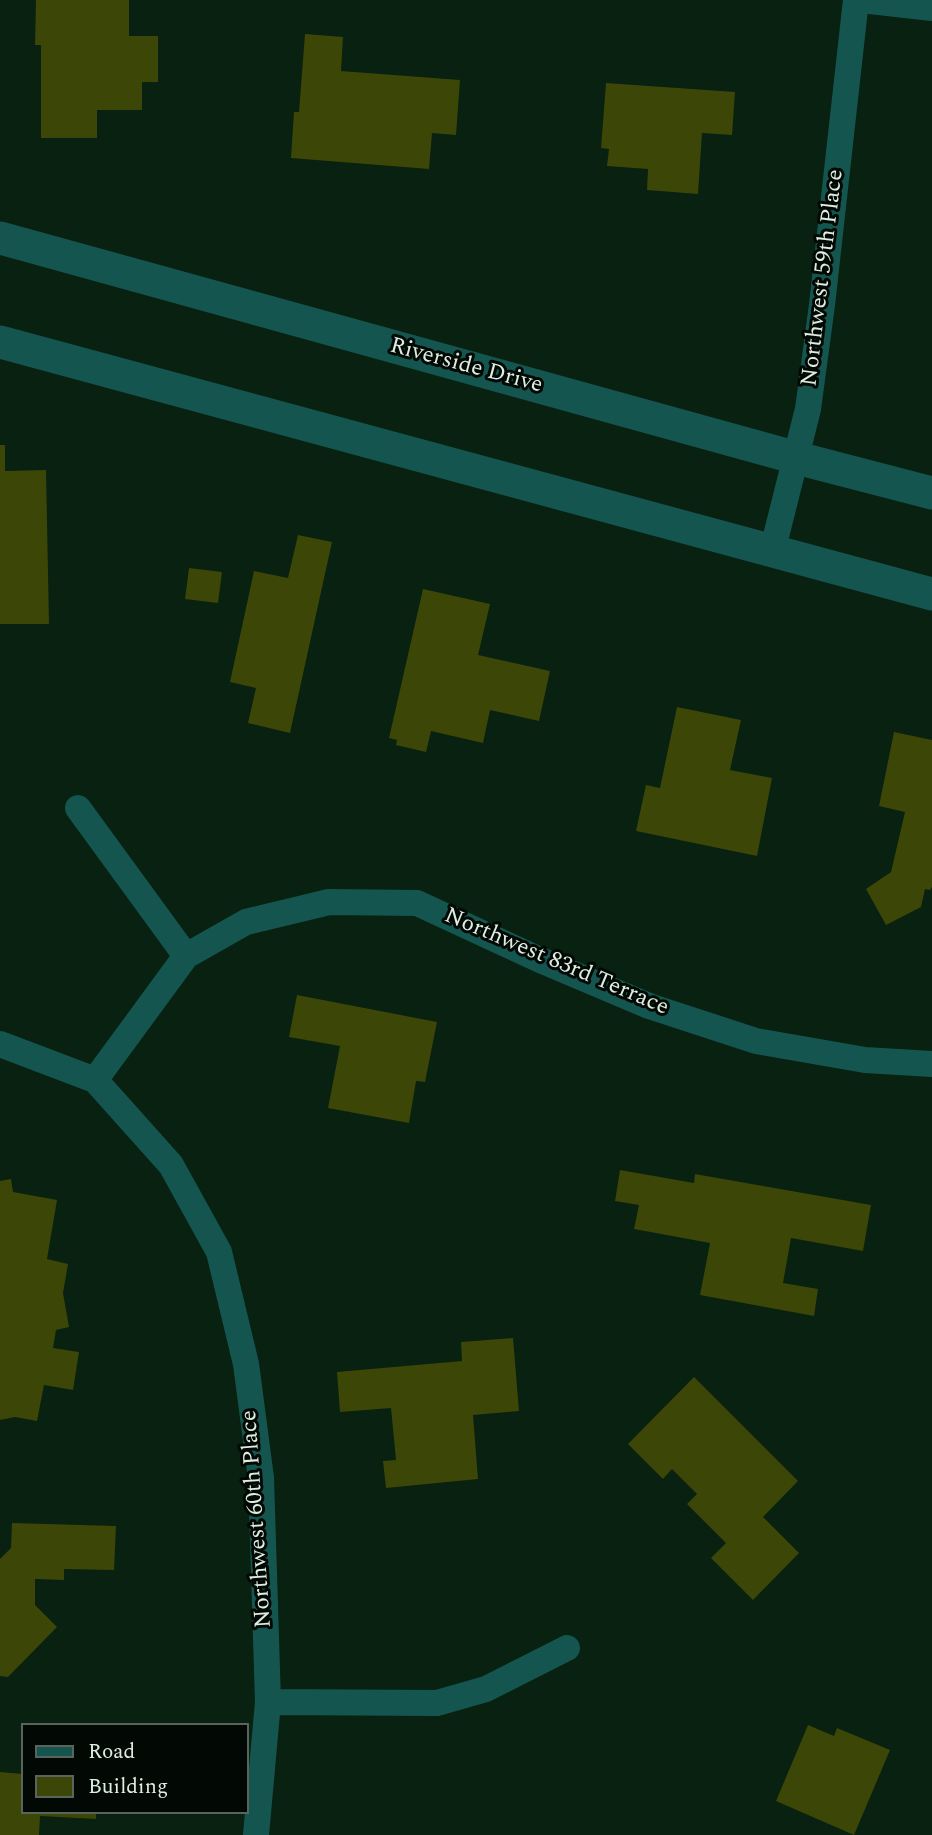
<!DOCTYPE html>
<style>
body{margin:0}
#map{position:relative;width:932px;height:1835px;overflow:hidden;background:#082111;font-family:Spectral,serif}
canvas{display:block}
.legend{position:absolute;left:21px;top:1723px;width:228px;height:91px;box-sizing:border-box;background:#020803;border:2px solid #5a645c;margin:0;padding:9px 12px;list-style:none;font-size:21px;color:#deede1}
.legend li{display:flex;align-items:center;gap:14px;height:35px}
.legend b{width:35px;border:2px solid #5a645c}
</style>
<div id="map">
<canvas width="932" height="1835"></canvas>
<ul class="legend">
<li><b style="height:9px;background:#14564f"></b>Road</li>
<li><b style="height:19px;background:#3c4606"></b>Building</li>
</ul>
</div>
<script>
const context = document.querySelector('canvas').getContext('2d');
context.lineJoin = 'round';
function fillPath(path, color) { context.fillStyle = color; context.fill(path, 'evenodd'); }
function strokePath(path, color, width, dash) { context.strokeStyle = color; context.lineWidth = width; context.lineCap = dash ? 'butt' : 'round'; context.setLineDash(dash || []); context.stroke(path); }
function label(font, color, halo, rows, align = 'center') {
  context.font = font + ' Spectral,serif'; context.lineWidth = 6; context.setLineDash([]); context.textBaseline = 'middle'; context.strokeStyle = halo; context.fillStyle = color; for (const [text, x, y, turn = 0] of rows) {
    context.save(); context.translate(x, y); context.rotate((+turn || 0) * Math.PI / 180); context.textAlign = isNaN(turn) ? turn : align; if (halo) context.strokeText(text, 0, 0); context.fillText(text, 0, 0); context.restore();
  }
}
const building = new Path2D(`
 M36,0H129V36H158V82H142V110H97V138H41V45H35Z
 M305,34L343,37L341,71L460,80L456,135L432,133L429,169L291,158L294,112H299Z
 M606,83L735,92L732,135L702,133L698,194L647,190L648,169L607,166L609,149L601,148Z
 M0,445H5V471L46,470L49,624H0Z
 M298,535L332,542L290,733L248,723L256,688L230,682L254,571L288,578Z
 M189,568L222,572L218,603L185,599Z
 M423,589L490,604L478,655L550,671L539,721L490,710L483,743L431,731L426,752L396,745L397,740L389,738Z
 M677,707L741,720L730,770L772,778L757,856L636,831L646,785L660,788Z
 M894,732L932,740V887L930,890L925,889L921,907L886,925L866,889L891,872L905,812L879,806Z
 M297,995L437,1022L425,1082L416,1081L409,1123L328,1108L340,1046L289,1037Z
 M620,1170L694,1183L695,1174L871,1205L863,1251L791,1238L783,1283L818,1289L814,1316L700,1295L710,1243L634,1229L639,1205L615,1201Z
 M11,1179L13,1192L57,1200L47,1259L68,1264L63,1293L69,1327L56,1330L53,1348L79,1352L73,1390L44,1385L37,1421L15,1417L0,1420V1181Z
 M513,1338L519,1411L473,1415L478,1479L386,1488L383,1461L396,1460L391,1408L340,1412L337,1372L462,1361L461,1342Z
 M694,1377L798,1481L763,1517L799,1553L753,1600L711,1558L726,1543L687,1504L697,1494L672,1469L663,1479L628,1444Z
 M12,1523L116,1526L114,1570L64,1569V1580L35,1579V1605L57,1627L8,1677L0,1676V1559L11,1548Z
 M808,1725L834,1736L837,1728L890,1750L854,1835L776,1801Z
 M0,1772L23,1774V1812H96V1819L40,1816L39,1835H0Z`);
const minor = new Path2D(`
 M861,0L932,8
 M772,552L808,409L822,305L856,0
 M78,808L186,956
 M0,1044L95,1080L186,956L246,922L329,902L417,903L538,959L649,1006L756,1041L865,1060L932,1064
 M95,1080L171,1165L219,1252L246,1364L261,1478L268,1702L256,1835
 M268,1702L437,1703L486,1689L567,1648`);
const tertiary = new Path2D(`
 M0,238L797,458L932,493
 M0,342L932,594`);
const streetNames = [
 ["Northwest 59th Place",824,278,-83],
 ["Riverside Drive",466,367,15],
 ["Northwest 83rd Terrace",556,963,23],
 ["Northwest 60th Place",258,1519,-94]
];
fillPath(building, '#3c4606');
strokePath(minor, '#14564f', 26);
strokePath(tertiary, '#14564f', 33);
label('23px', '#deede1', '#020803', streetNames);
</script>
